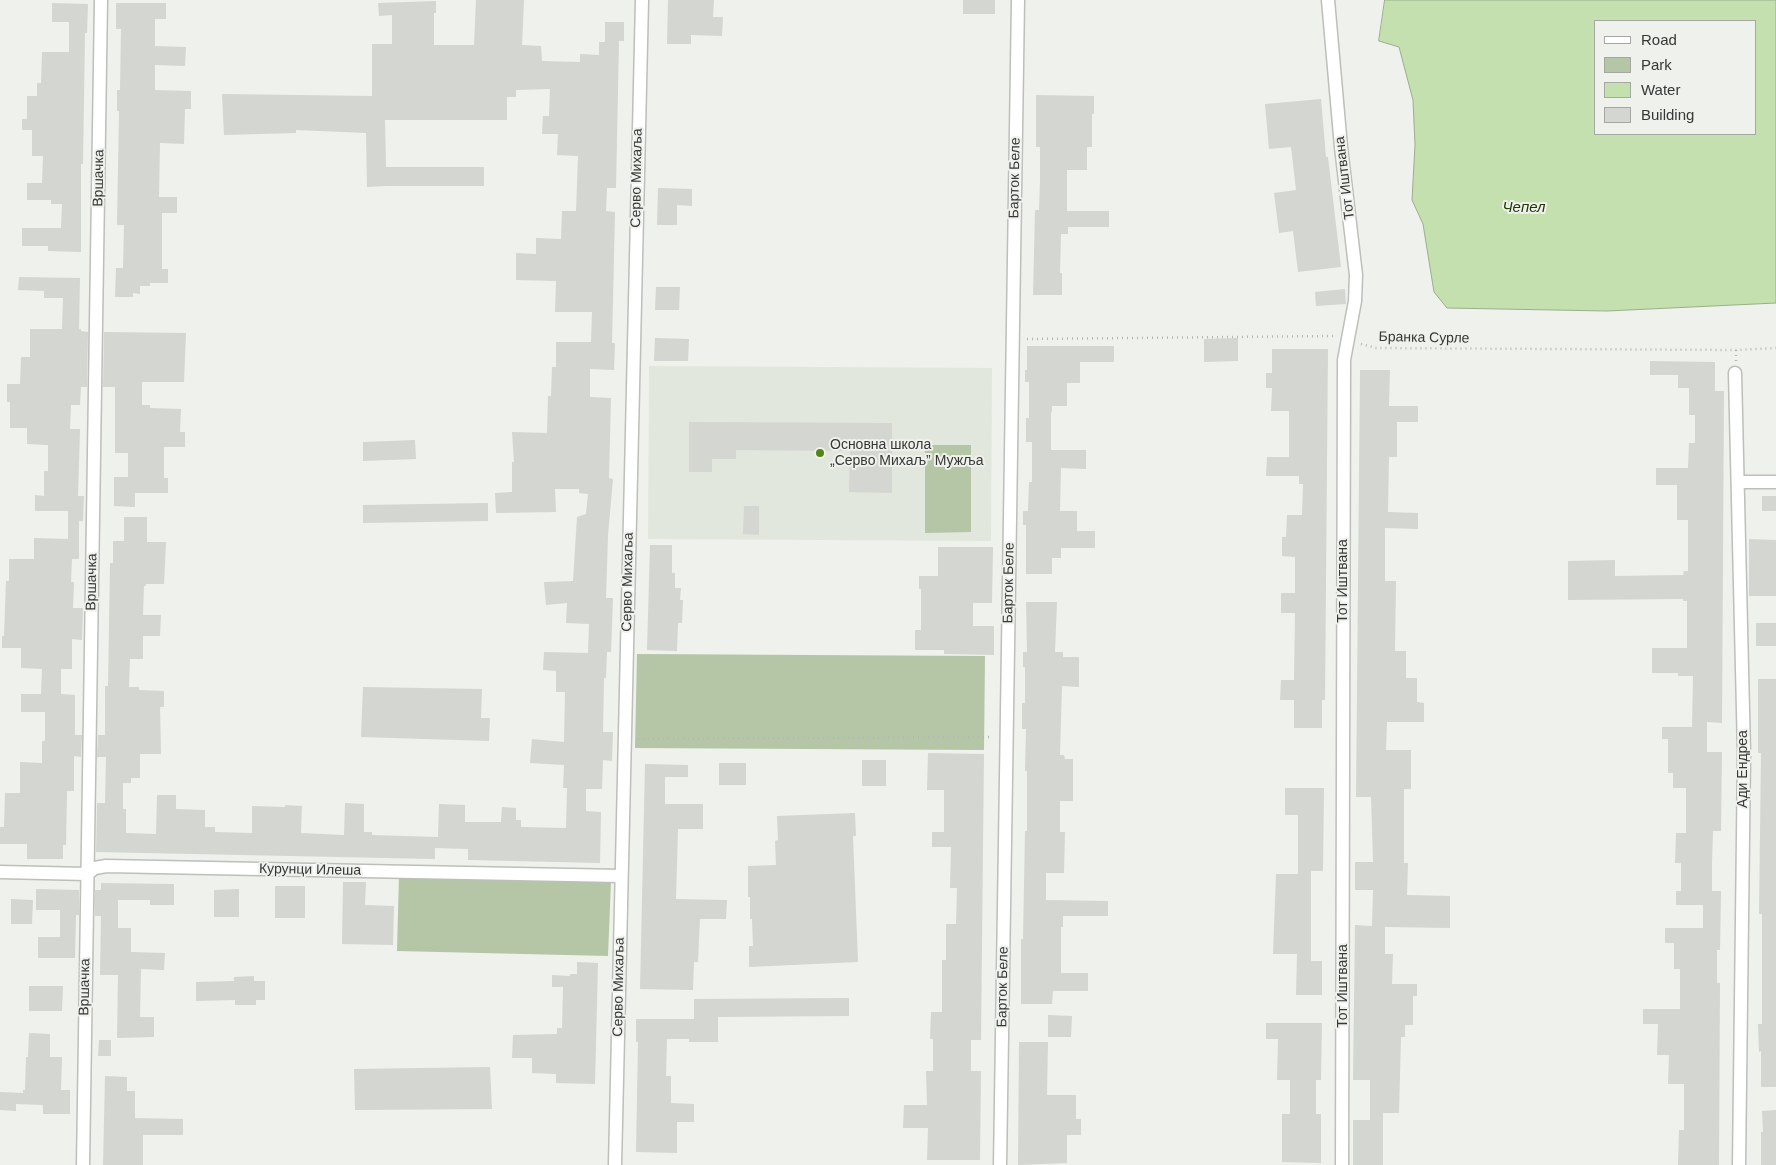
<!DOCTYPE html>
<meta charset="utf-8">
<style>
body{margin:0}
#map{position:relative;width:1776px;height:1165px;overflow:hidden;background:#eef1ec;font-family:Helvetica,sans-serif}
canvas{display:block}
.legend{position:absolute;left:1594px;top:20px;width:162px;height:115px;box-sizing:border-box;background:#eef1ec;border:1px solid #a5a7a3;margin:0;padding:6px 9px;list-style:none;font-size:15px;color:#373836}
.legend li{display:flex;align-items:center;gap:10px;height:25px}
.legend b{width:25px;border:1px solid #a5a7a3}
</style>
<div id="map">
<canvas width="1776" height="1165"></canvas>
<ul class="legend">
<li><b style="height:6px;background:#fff"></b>Road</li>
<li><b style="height:14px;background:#b4c6a6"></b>Park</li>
<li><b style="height:14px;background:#c4e0af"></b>Water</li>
<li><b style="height:14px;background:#d3d6d1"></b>Building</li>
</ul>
</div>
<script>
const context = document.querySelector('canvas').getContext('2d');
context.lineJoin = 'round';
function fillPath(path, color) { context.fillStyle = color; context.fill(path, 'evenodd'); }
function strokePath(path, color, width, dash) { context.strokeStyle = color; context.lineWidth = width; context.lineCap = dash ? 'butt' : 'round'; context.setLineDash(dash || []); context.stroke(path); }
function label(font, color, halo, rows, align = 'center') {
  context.font = font + ' Helvetica,sans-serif'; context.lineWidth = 4; context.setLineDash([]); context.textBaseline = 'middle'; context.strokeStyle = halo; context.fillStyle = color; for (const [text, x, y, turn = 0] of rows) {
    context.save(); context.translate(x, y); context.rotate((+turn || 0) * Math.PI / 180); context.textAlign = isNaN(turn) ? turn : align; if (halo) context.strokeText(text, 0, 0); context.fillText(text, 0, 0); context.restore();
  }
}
const built = new Path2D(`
 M649,366L992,368L991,541L648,539Z`);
const green = new Path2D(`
 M925,445H971V532L925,533Z
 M637,654L985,656L984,750L635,748Z
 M399,876L611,881L608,956L397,951Z`);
const water = new Path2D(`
 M1385,0H1776V303L1607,311L1447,308L1434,292L1423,224L1412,200L1415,145L1413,100L1399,47L1379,41ZM1595,21H1755V134H1595Z`);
const building = new Path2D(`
 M476,0H524L522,45L541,46L542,61L580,62V54L599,55V42H605V22H624V41H619L616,188H607L606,211L615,212L612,343H615L614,370L590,369V397L611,398L609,478L613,479L608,535L606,598H613L611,652H607L606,678H604L603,732H613L612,761L603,760L602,789H586V811L601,812L600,863L468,860V849L435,848V859L96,852L97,803H105L106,757H97L98,735H105V686H108L110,563H113V541H124V517H147V542H166L164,584H146V586H144L143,615H161L160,636H143V659H130L129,687H139V690L164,691V707H160L161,754H140V778H131V783H123V809H126V833L156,834L157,795H176V809L205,810V827H215V832L252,833V806L285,807V805L302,806L301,833L344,835L345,803L364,804V832H372V835L438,837L439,804L465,805V822H501L502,807L516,808V820H521V827L566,828L567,788H563L564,765L530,763L532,739L564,742L565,692H556V671L543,670L544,652L588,653L589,624L566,623L567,603L546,605L544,582L573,581L577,517L586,514L588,494L579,493V489H555L556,512L496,513L495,493L512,492V462H514L512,432L547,433L548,396H551L552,367H556V342H591L592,312H555L556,281L516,280V253L536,254V238L561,239L562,211H576L578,156L557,155L558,134H542L543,116H549L550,89L516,90V97H507V120H385L386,167H484V186H386L367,187L366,133L296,130V133L224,135L222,94L372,96V44H392V15L379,16L378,3L436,1V13H434V45H474Z
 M668,0H714L713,17H723L722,36L691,35V44H667Z
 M963,0H995V14H963Z
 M52,3L88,4L87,33H85L83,164H81V252L48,251V246H22V228H61L62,204H51V200H27V183H42L43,156H32V130H22V119H27V96H37V83H41L42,52H69V22H52Z
 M116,3H166V19H155V46L186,47L185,66L155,65V90L191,91V109H185L184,144L160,143L159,197H177V213H162V269H168V283H150V286H140V294L133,293V297H115L116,268H123L124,225H117L119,111H117V90H120L121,29H116Z
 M1036,95L1094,96V114H1092V147H1087V170H1067V211H1109V227H1068V234H1061L1060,273H1062V295H1033L1035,210H1039L1040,181V147H1036Z
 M1321,99L1326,157H1328L1341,267L1298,272L1293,231L1279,233L1274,193L1296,190L1291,147L1269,149L1265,104Z
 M658,188L692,189V206L677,205V225H657Z
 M19,277L80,278L79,329H81V331L88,332L87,387H81L80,405H71L70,429H80L78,496H84L83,521H79V559H72L71,582H74L73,608H83L82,640L72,639V669H61V694L75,695V735H82L81,757L74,756V791H67L66,845H63V859H27V844H0V827H4L5,793H20V762L42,763V741H45V712H21V694H41L42,669L21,668V648H2V636H4L6,581H9V559H34V538L68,539V511H35V495L44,496V471H48V445L27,444V428H10V402H7V384H20L21,357H30V329H62L63,298H44V291L18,290Z
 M656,287H680L679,310H655Z
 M1345,289L1346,304L1316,306L1315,292Z
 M104,332L186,333L184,382H142V405H150V408L181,409L180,432H185V447H164V478H168V493H135V507L114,506V477H128V453H115V387H103Z
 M655,338L689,339L688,361H654Z
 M1238,338V361L1204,362V339Z
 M1027,346H1114V362H1080V383H1067V406H1052V412H1051V450H1086V469L1061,468L1060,511H1077V531H1095V548H1061V558H1052V574H1026V525H1023V511H1028L1029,482H1032V442H1026V418H1029V382H1025V370H1027Z
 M1272,349H1328L1325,700H1322V728H1294V700H1280L1281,680H1294L1295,613H1281V593H1295V557L1282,556V537H1286L1287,515H1302L1303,484H1299V476H1266L1267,457H1289V411H1271L1272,388H1266V373H1272Z
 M1650,361L1715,362V391H1724L1722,723L1707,722V752H1722L1721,831H1713L1712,863V891H1721L1720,950H1717V983H1720L1719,1165H1678L1679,1130H1684V1084H1668L1669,1055H1657L1658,1024H1643V1009H1680V969H1674V943H1665V928H1703V905H1676V891H1681V863H1675L1676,833H1686V788H1673V773H1668V739H1662V727H1692L1693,676H1678V673H1652V648H1687V601H1683V599L1568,600V561L1615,560V576L1683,575L1684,571H1688V520H1677V485H1656V468H1688L1689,443H1695V415H1689V388H1678V375H1650Z
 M1360,370H1390L1389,406H1418V422H1397V457H1389L1388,512L1418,513V529L1385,528V581H1396L1395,651H1406V678H1417V702L1424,703V722H1387L1386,750H1411V789H1404V863H1408L1407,895L1450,896V928L1385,927V954H1393L1392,984H1417V996H1413V1025H1405V1037H1401L1399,1113H1383V1165H1353V1120H1370V1080H1353L1355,925L1372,926L1373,890H1355V862H1373L1371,797H1356Z
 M689,422L892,423V493L849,492L850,451L736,450V459H712V472H689Z
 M415,440L416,459L363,461V442Z
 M1762,496H1776V511H1762Z
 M488,503V521L363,523V505Z
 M744,506H759V535L743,534Z
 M1749,539L1776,540V596H1749Z
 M650,545H672V573H675V588H681L680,600H683L682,623H678L677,651L647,650Z
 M938,547H993L992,603H973V626H994V655L944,654V650H915V630H921V589H919V576H938Z
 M1026,602H1057L1055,652H1063V657H1079V687L1062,686L1060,755H1064L1065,759H1073V801H1060V832H1065L1064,873H1046V900L1108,901V916H1063V927H1061V973H1088V991H1053L1052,1004H1021V939H1023L1025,831H1027V771H1025L1026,729H1022V703H1025V667H1023V652H1027Z
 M1756,623H1776V646H1756Z
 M1758,679H1776V1087H1761V1051L1759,1052L1758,1024H1762V914H1759L1761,753H1758Z
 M363,687L482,689L481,718H490L489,741L361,737Z
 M928,753L984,754L981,1040H971V1071H981L980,1160H927L928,1128H903L904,1105H927L926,1071H933V1039H930L931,1012H942V960H946V924H956L957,888H950L951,847H932V832H944V790H927Z
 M862,760H886V786H862Z
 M719,763H746V785H719Z
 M645,764L688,765V777H665V804H703V829H678L676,899L727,900L726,919H700L698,962H694L693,990L640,989Z
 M1285,788H1324L1323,871H1311V961H1322V995H1296L1297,954H1273L1276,874H1298V815H1285Z
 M855,813L856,836H853L858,962L749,967V946H753L752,919H750V897H748V866L776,865L775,841L778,840L777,816Z
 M343,882H366L365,905L394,906L393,945L342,944Z
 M101,883L174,884V905H150V900H118V928H131V952L165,953L164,970L141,969L140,1017H154V1037L117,1038L118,975H100L101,916H95V890H101Z
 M275,886H305V918H275Z
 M36,889L79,890V915H76L75,958H38V937H60V910H36Z
 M239,889V917H214V890Z
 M11,899L33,900L32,924H11Z
 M577,962L598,963L595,1084L556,1083V1074L532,1073V1058H512L513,1035L557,1034V1028H562L563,987H552V975L570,976V974H577Z
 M254,976V981H265V1000H256V1005H235V1000L196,1001V982L234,981V977Z
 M29,986H63L62,1011H29Z
 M849,998V1016L718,1017V1042H689V1039H667L666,1076H671V1103L694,1104V1122H677V1153L636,1152L638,1042H636V1019H694V999Z
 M1048,1015L1072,1016L1071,1037H1048Z
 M1266,1023H1322L1321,1080H1316V1114H1321V1163L1282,1162V1114H1290V1080H1277L1278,1039H1266Z
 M29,1033L50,1034V1057H62L61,1090H70V1114H43V1105L16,1104V1111L0,1110V1092L23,1093V1090H25L26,1057H28Z
 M99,1040H111V1056H98Z
 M1019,1042H1048L1047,1095H1076V1119H1081V1135H1067V1163L1018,1165Z
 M490,1067L492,1109L355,1110L354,1069Z
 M105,1076L127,1077V1091H135V1118L183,1119V1135H143V1165H103Z
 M1776,1110V1165H1761V1132H1763L1762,1111Z`);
const path = new Path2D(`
 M1027,339L1334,336
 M1361,344L1376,348L1736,350L1776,348
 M1736,361V350
 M638,739L993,737`);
const minor = new Path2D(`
 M1328,0L1341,147L1356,275L1355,301L1344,360L1342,1165
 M1735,373L1744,753L1739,1165
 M1739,482H1776
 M0,872L87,874L95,868L106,866L621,876
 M83,1165L101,0
 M615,1165L642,0
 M1000,1165L1018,0`);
const markers = [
 [820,453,5,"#538417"]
];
const streetNames = [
 ["Вршачка",99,178,-89],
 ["Серво Михаља",637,178,-89],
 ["Барток Беле",1015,178,-89],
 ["Тот Иштвана",1345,178,-97],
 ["Бранка Сурле",1424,338,1],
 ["Тот Иштвана",1343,581,-90],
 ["Вршачка",92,582,-89],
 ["Серво Михаља",628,582,-89],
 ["Барток Беле",1009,583,-89],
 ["Ади Ендреа",1743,769,-90],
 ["Курунци Илеша",310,870,1],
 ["Тот Иштвана",1343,986,-90],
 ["Вршачка",85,987,-89],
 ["Серво Михаља",619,987,-89],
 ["Барток Беле",1003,987,-89]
];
const poiNames = [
 ["Основна школа",830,445],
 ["„Серво Михаљ” Мужља",830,461]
];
const waterNames = [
 ["Чепел",1524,208]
];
fillPath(built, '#e1e7dc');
fillPath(green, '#b4c6a6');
fillPath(water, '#c4e0af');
strokePath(water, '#9aae8b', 1);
fillPath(building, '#d3d6d1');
strokePath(minor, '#bcbfba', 15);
strokePath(path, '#b5b7b3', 2.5, [1, 4]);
strokePath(minor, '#fff', 12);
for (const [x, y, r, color] of markers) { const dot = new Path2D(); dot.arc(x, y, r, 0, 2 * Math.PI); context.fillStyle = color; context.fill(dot); strokePath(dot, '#eef1ec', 2); }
label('14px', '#373836', '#eef1ec', streetNames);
label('14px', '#373836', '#eef1ec', poiNames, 'left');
label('italic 15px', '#213804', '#eef1ec', waterNames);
</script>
